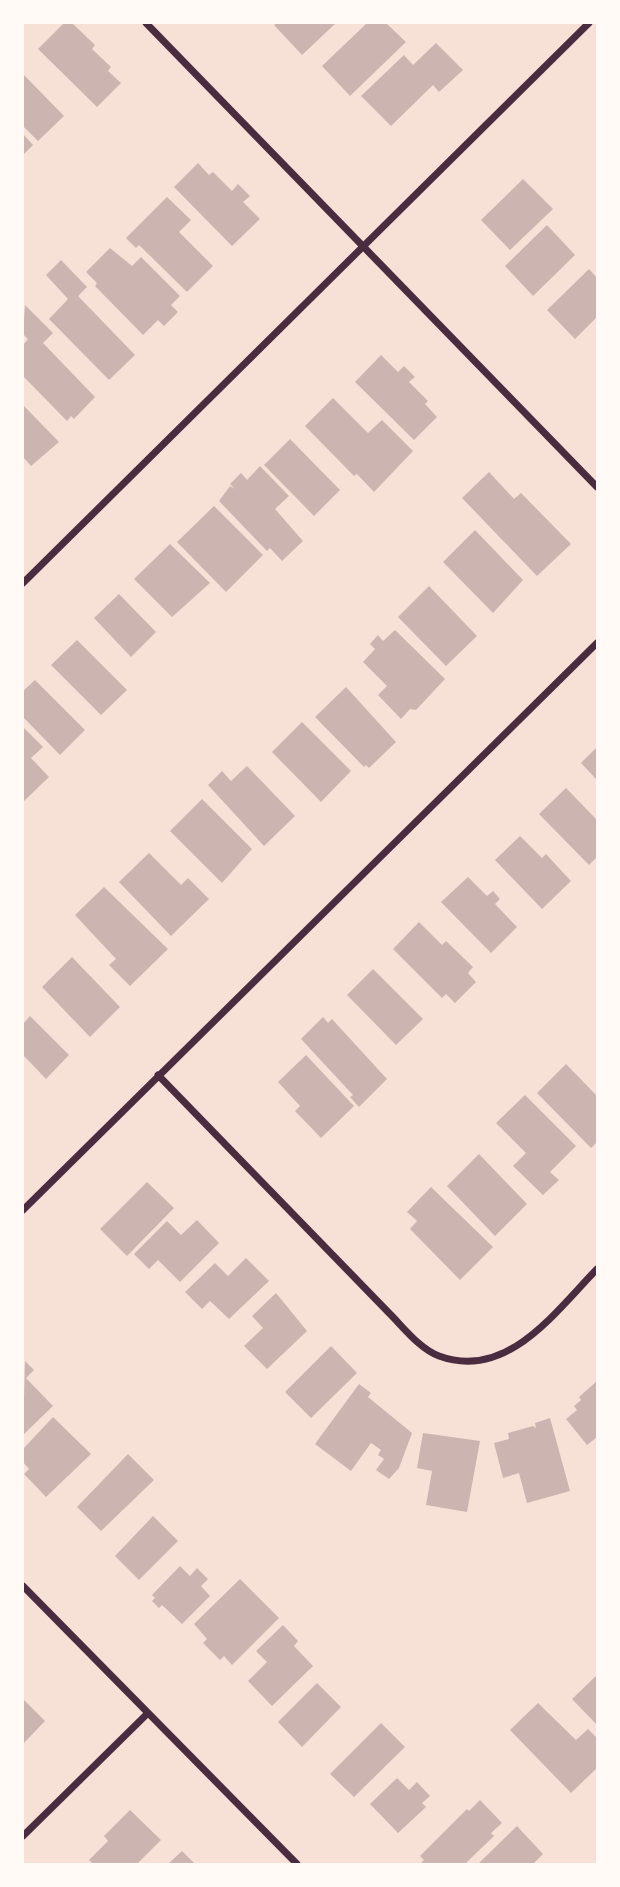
<!DOCTYPE html>
<style>
body{margin:0}
#map{position:relative;width:620px;height:1887px;overflow:hidden;background:#f7e1d7;font-family:"Public Sans",sans-serif}
canvas{display:block}
.frame{position:absolute;inset:0;border:24px solid #fffaf5;pointer-events:none}
</style>
<div id="map">
<canvas width="620" height="1887"></canvas>
<div class="frame"></div>
</div>
<script>
const context = document.querySelector('canvas').getContext('2d');
context.lineJoin = 'round';
function fillPath(path, color) { context.fillStyle = color; context.fill(path, 'evenodd'); }
function strokePath(path, color, width, dash) { context.strokeStyle = color; context.lineWidth = width; context.lineCap = dash ? 'butt' : 'round'; context.setLineDash(dash || []); context.stroke(path); }
const building = new Path2D(`
 M64,23H72L95,45L92,49L111,67L108,71L121,83L97,107L38,49Z
 M277,23H336L302,55L274,25Z
 M367,23H386L406,42L350,96L322,66Z
 M436,43L463,70L439,92L433,85L391,126L361,96L404,55L413,65Z
 M23,74L64,116L38,141L23,126Z
 M23,134L33,145L23,155Z
 M198,163L209,175L213,172L232,191L238,184L250,196L243,202L260,219L232,246L174,187Z
 M523,179L553,209L510,250L481,220Z
 M167,197L191,220L179,232L213,266L187,292L139,245L136,248L126,238Z
 M547,225L575,255L533,296L505,266Z
 M110,248L132,266L141,257L180,296L171,305L178,312L164,326L158,320L143,335L95,286L97,283L86,272Z
 M61,260L87,287L78,296L135,355L109,380L49,319L68,299L46,275Z
 M589,269L597,278V317L575,339L547,310Z
 M25,305L53,333L43,343L95,397L74,419L71,416L67,421L23,376V345L28,339L23,334Z
 M381,355L398,372L404,366L415,377L409,382L428,401L425,404L437,417L414,440L355,382Z
 M333,398L368,433L382,420L413,451L374,492L357,474L354,476L305,426Z
 M23,405L59,442L31,466L23,457Z
 M290,439L340,490L314,516L264,465Z
 M260,466L289,496L275,509L303,541L282,561L270,548L267,551L219,501L230,486L235,489L230,484L241,473L247,480Z
 M489,472L514,499L521,493L571,544L537,576L462,498Z
 M214,506L263,555L226,592L177,542Z
 M475,530L523,580L493,613L443,562Z
 M170,544L210,583L172,617L134,579Z
 M429,586L477,636L446,666L398,617Z
 M119,594L156,632L131,657L94,618Z
 M395,630L445,679L416,710L410,709L401,719L378,695L387,686L363,662L375,649L370,644L378,635L383,641Z
 M77,640L127,690L101,715L51,665Z
 M35,680L85,730L60,755L23,717V691Z
 M346,687L396,742L369,768L366,765L364,767L315,717Z
 M302,722L351,771L321,802L272,752Z
 M23,727L43,747L31,758L49,777L23,802Z
 M597,747V780L581,763Z
 M247,766L295,816L264,846L208,785L222,771L231,781Z
 M566,788L597,820V857L589,865L539,814Z
 M202,799L252,849L222,883L170,831Z
 M520,836L542,858L546,854L571,881L542,909L495,860Z
 M149,853L181,885L188,878L209,899L171,936L119,882Z
 M468,877L487,896L493,891L500,899L495,904L517,927L491,953L441,902Z
 M104,887L168,949L130,986L109,965L116,959L75,915Z
 M419,922L442,945L446,941L473,967L468,973L476,982L455,1003L446,994L442,998L393,949Z
 M72,957L120,1007L90,1037L42,987Z
 M373,969L423,1019L396,1045L347,995Z
 M30,1016L69,1055L46,1079L23,1055V1024Z
 M323,1017L328,1023L332,1019L387,1079L359,1107L350,1097L353,1095L301,1039Z
 M306,1055L354,1106L321,1138L295,1111L300,1106L278,1082Z
 M566,1064L597,1096V1142L591,1148L537,1093Z
 M525,1095L576,1146L550,1172L559,1180L543,1195L513,1166L526,1153L496,1123Z
 M479,1154L527,1204L495,1236L447,1186Z
 M147,1182L174,1208L127,1256L100,1229Z
 M431,1187L493,1247L460,1280L410,1229L417,1221L407,1212Z
 M197,1220L219,1243L180,1282L158,1260L149,1269L134,1254L167,1221L181,1235Z
 M246,1258L269,1281L229,1319L210,1301L202,1309L185,1292L215,1263L228,1276Z
 M276,1293L307,1331L267,1369L244,1346L263,1328L252,1316Z
 M331,1346L357,1373L311,1418L285,1392Z
 M25,1361L34,1370L26,1378L53,1406L23,1435Z
 M597,1381V1437L587,1445L566,1419L577,1410L574,1406L581,1400L579,1397Z
 M359,1384L371,1393L368,1397L412,1433L399,1468L389,1479L376,1470L384,1459L378,1455L381,1450L371,1443L351,1471L315,1444Z
 M53,1417L91,1454L46,1497L24,1474L29,1469L23,1462V1449Z
 M550,1418L570,1491L527,1503L519,1473L503,1478L494,1443L509,1439L508,1433L533,1426L536,1428L535,1423Z
 M423,1433L480,1441L467,1512L426,1505L432,1471L417,1468Z
 M128,1454L154,1480L101,1531L77,1507Z
 M153,1516L178,1541L139,1580L115,1556Z
 M180,1566L190,1576L197,1568L208,1579L201,1586L210,1596L182,1624L162,1605L159,1608L152,1601L155,1598L152,1595Z
 M240,1579L279,1618L232,1665L224,1656L220,1660L203,1643L207,1639L194,1624Z
 M283,1625L298,1641L294,1646L313,1666L272,1706L248,1681L267,1662L256,1651Z
 M597,1675V1725L572,1699Z
 M317,1683L341,1707L302,1747L278,1722Z
 M23,1699L45,1721L23,1744Z
 M538,1703L576,1740L588,1729L597,1738V1768L571,1793L510,1730Z
 M381,1723L405,1747L354,1797L330,1774Z
 M397,1778L409,1790L417,1782L430,1796L422,1803L426,1807L398,1833L370,1804Z
 M480,1800L502,1823L491,1833L494,1836L465,1864H420L424,1860L420,1856L467,1809L469,1811Z
 M130,1810L161,1840L137,1864H93L89,1860L108,1841L104,1836Z
 M517,1826L543,1854L533,1864H478Z
 M182,1851L195,1864H168Z`);
const minor = new Path2D(`
 M146,23L597,487
 M23,583L589,23
 M158,1075L390,1314C404,1328 420,1349 439,1356C507,1381 555,1312 597,1269
 M23,1210L597,643
 M23,1586L297,1864
 M23,1836L148,1713`);
fillPath(building, '#ccb4b1');
strokePath(minor, '#4a2c40', 7);
</script>
